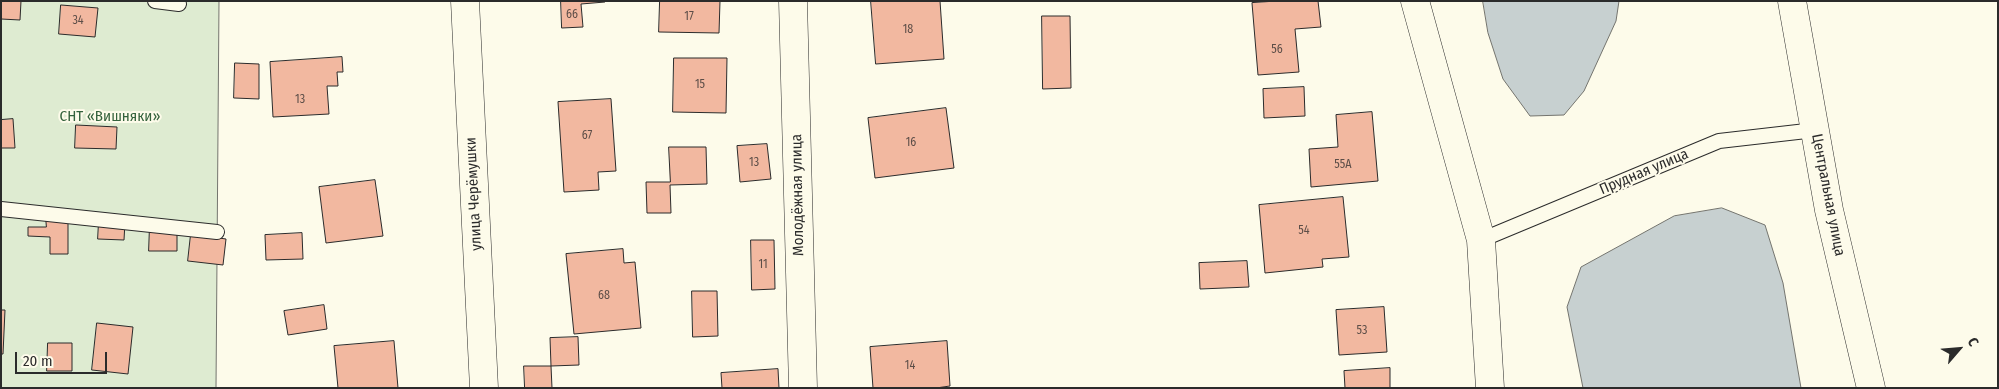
<!DOCTYPE html>
<meta charset="utf-8">
<style>
body{margin:0}
#map{position:relative;width:1999px;height:389px;overflow:hidden;background:#fdfbea;font-family:"Fira Sans Condensed",sans-serif}
canvas{display:block}
.frame{position:absolute;inset:0;border:2px solid #2b2b2b;pointer-events:none}
.north{position:absolute;left:1934px;top:324px;width:50px;height:50px;-webkit-text-stroke:4px #fdfbea;paint-order:stroke;rotate:63deg;font-size:14px;font-weight:700;line-height:20px;text-align:center;color:#2b2b2b}
.north::after{content:'';display:block;margin:auto;width:18px;height:22px;background:#2b2b2b;clip-path:polygon(50% 0,100% 100%,50% 72%,0 100%)}
.scale{position:absolute;left:15px;top:352px;width:92px;height:22px;box-sizing:border-box;border:2px solid #2b2b2b;border-top:0;padding-left:6px;font-size:15px;line-height:18px;white-space:nowrap;color:#2b2b2b;-webkit-text-stroke:4px #fdfbea;paint-order:stroke}
</style>
<div id="map">
<canvas width="1999" height="389"></canvas>
<div class="frame"></div>
<div class="north">С</div>
<div class="scale">20 m</div>
</div>
<script>
const context = document.querySelector('canvas').getContext('2d');
context.lineJoin = 'round';
function fillPath(path, color) { context.fillStyle = color; context.fill(path, 'evenodd'); }
function strokePath(path, color, width, dash) { context.strokeStyle = color; context.lineWidth = width; context.lineCap = dash ? 'butt' : 'round'; context.setLineDash(dash || []); context.stroke(path); }
function label(font, color, halo, rows, align = 'center') {
  context.font = font + ' "Fira Sans Condensed",sans-serif'; context.lineWidth = 4; context.setLineDash([]); context.textBaseline = 'middle'; context.strokeStyle = halo; context.fillStyle = color; for (const [text, x, y, turn = 0] of rows) {
    context.save(); context.translate(x, y); context.rotate((+turn || 0) * Math.PI / 180); context.textAlign = isNaN(turn) ? turn : align; if (halo) context.strokeText(text, 0, 0); context.fillText(text, 0, 0); context.restore();
  }
}
const green = new Path2D(`
 M1,1H219L216,388H1Z`);
const water = new Path2D(`
 M1483,1H1619L1616,21L1584,91L1564,115L1530,116L1503,79L1488,33Z
 M1722,208L1765,225L1783,283L1801,388H1583L1567,307L1581,267L1674,216Z`);
const building = new Path2D(`
 M1,1H21L20,20L1,19Z
 M561,1H605V2L581,4L583,27L562,28Z
 M660,1H720L719,33L659,32Z
 M871,1H940L944,59L876,64Z
 M1277,1H1318L1321,27L1295,29L1299,72L1258,75L1252,3Z
 M61,5L98,8L95,37L59,34Z
 M1042,16H1070L1071,88L1043,89Z
 M342,57L343,72H337L338,86H327L329,114L273,117L270,62Z
 M674,58H727L726,113L673,112Z
 M235,63L259,64V99L234,98Z
 M1304,87L1305,116L1264,118L1263,89Z
 M611,99L616,171L598,172L599,190L564,192L558,102Z
 M946,108L954,168L875,178L868,118Z
 M1372,112L1378,181L1311,187L1309,149L1338,147L1336,115Z
 M13,119L15,148H1V120Z
 M76,125L117,127L116,149L75,148Z
 M767,144L771,179L740,182L737,146Z
 M669,147H706L707,184L670,185L671,213H647L646,182H670Z
 M375,180L383,236L326,243L319,187Z
 M1343,197L1349,257L1322,259L1323,267L1265,273L1259,205Z
 M46,217H68V254H50V237L28,236V227H46Z
 M99,221L125,222L124,240L98,239Z
 M150,224L177,225V251H149Z
 M302,233L303,259L266,260L265,235Z
 M191,234L226,239L223,265L188,261Z
 M751,240H774L775,289L752,290Z
 M623,249L624,263L635,262L641,328L574,334L566,254Z
 M1247,261L1249,287L1200,289L1199,263Z
 M692,291H717L718,336L693,337Z
 M324,305L327,329L288,335L284,311Z
 M1384,307L1387,352L1339,355L1336,310Z
 M1,310H5L3,354H1Z
 M97,323L133,327L128,374L92,370Z
 M578,337L579,365L551,366L550,338Z
 M394,341L398,388H338L334,346Z
 M947,341L950,386L936,388H873L870,347Z
 M48,343H72V371H47Z
 M524,366H551L552,388H525Z
 M1390,368V388H1345L1344,371Z
 M778,369L779,388H722L721,373Z`);
const service = new Path2D(`
 M155,1L179,4
 M1,209L217,232
 M1481,240L1719,141L1815,130`);
const minor = new Path2D(`
 M465,1L484,388
 M793,1L803,388
 M1415,1L1481,240L1490,388`);
const tertiary = new Path2D(`
 M1792,1L1829,210L1871,388`);
const numberNames = [
 ["66",572,15],
 ["17",689,17],
 ["34",78,21],
 ["18",908,30],
 ["56",1277,50],
 ["15",700,85],
 ["13",300,100],
 ["67",587,136],
 ["16",911,143],
 ["13",754,163],
 ["55А",1343,165],
 ["54",1304,231],
 ["11",763,265],
 ["68",604,296],
 ["53",1362,331],
 ["14",910,366]
];
const parkNames = [
 ["СНТ «Вишняки»",110,117]
];
const streetNames = [
 ["Прудная улица",1644,172,-23],
 ["улица Черёмушки",474,194,-93],
 ["Молодёжная улица",798,195,-91],
 ["Центральная улица",1828,195,79]
];
fillPath(green, '#deebd1');
strokePath(green, '#74746e', 1);
fillPath(water, '#c7d0d0');
strokePath(water, '#74746e', 1);
fillPath(building, '#f2b8a0');
strokePath(building, '#2b2b2b', 1);
strokePath(service, '#2b2b2b', 16);
strokePath(minor, '#2b2b2b', 29);
strokePath(tertiary, '#2b2b2b', 29);
strokePath(service, '#fdfbea', 14);
strokePath(minor, '#fdfbea', 28);
strokePath(tertiary, '#fdfbea', 28);
label('12px', '#5d4e48', null, numberNames);
label('15px', '#34623c', '#fdfbea', parkNames);
label('15px', '#2b2b2b', '#fdfbea', streetNames);
</script>
